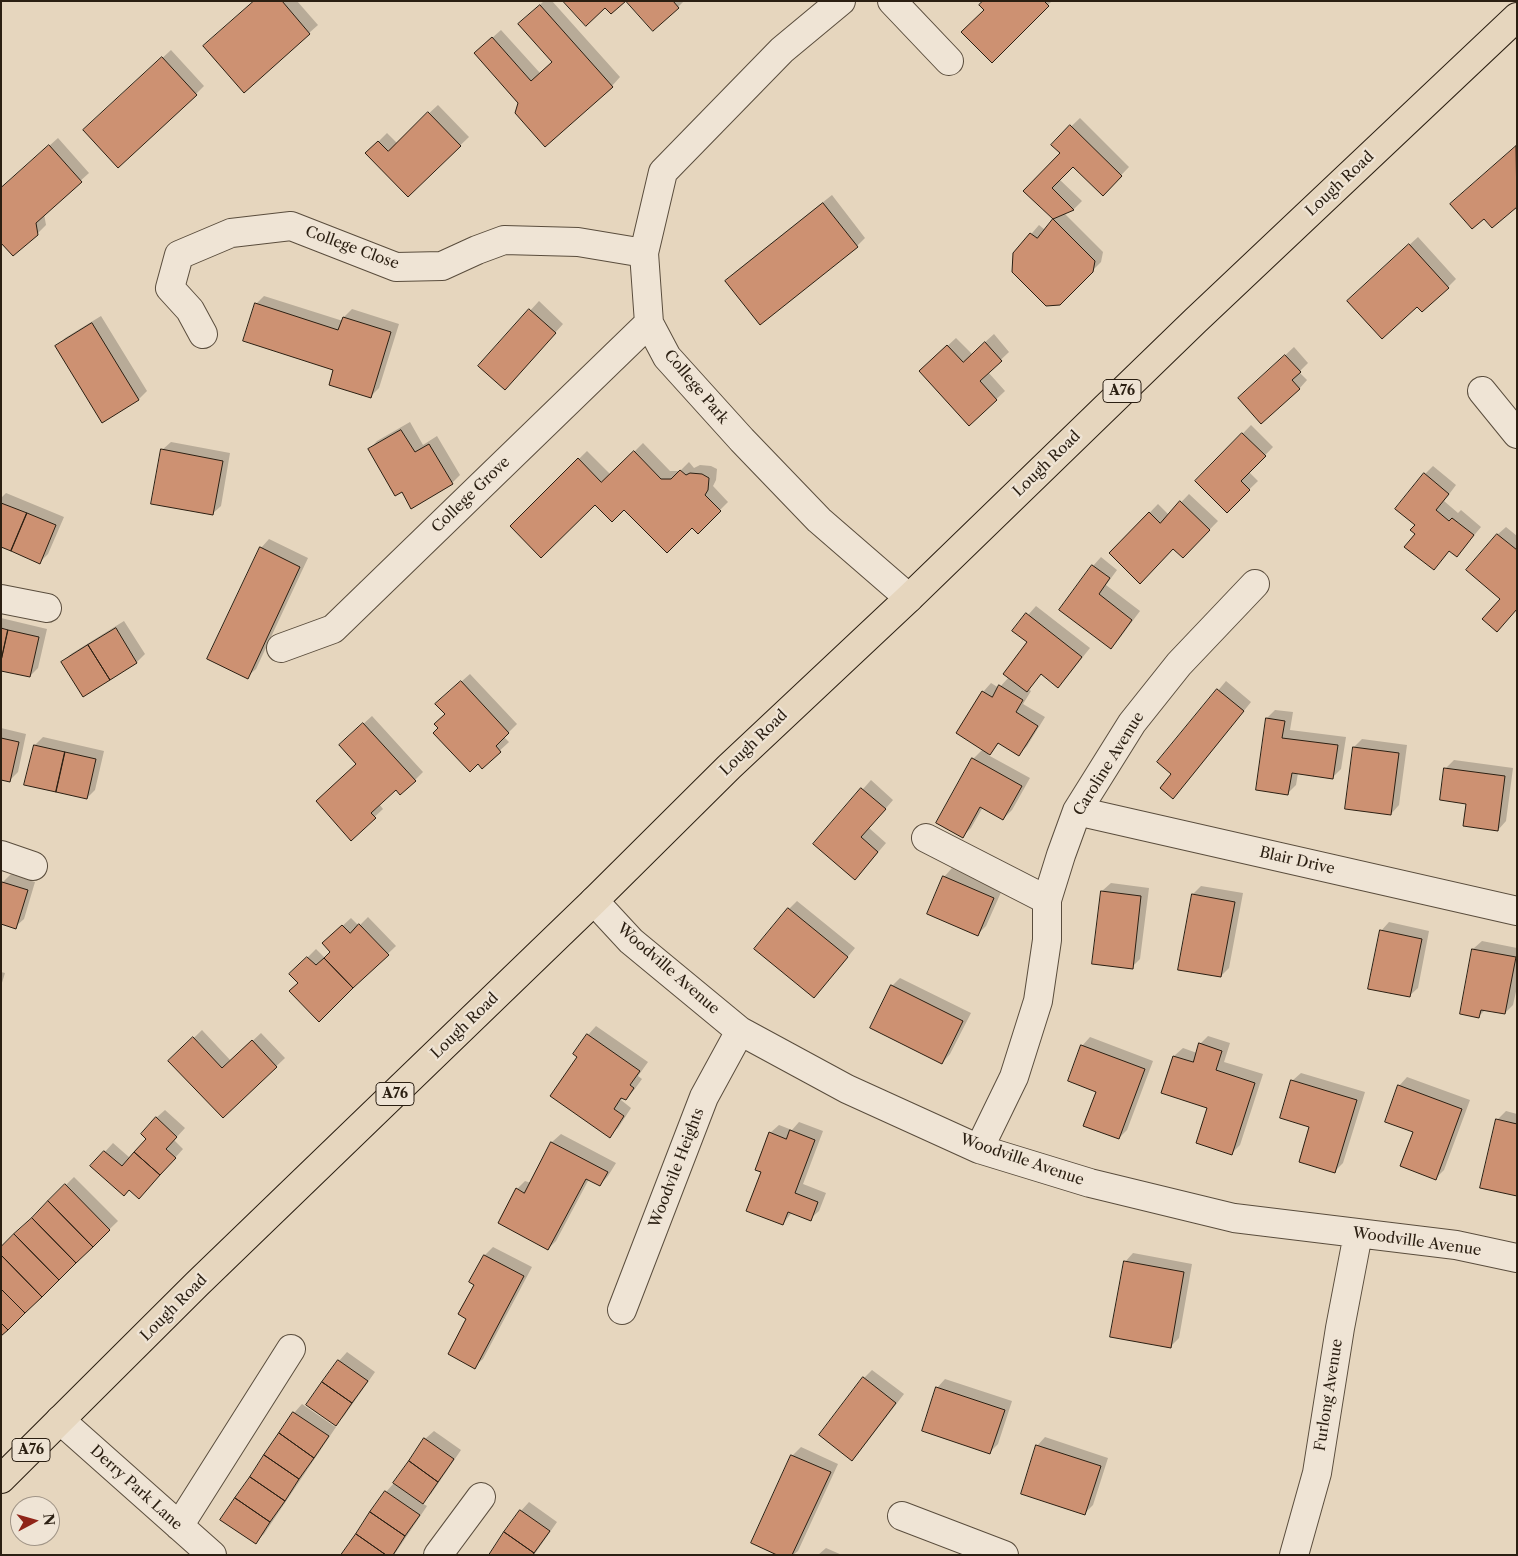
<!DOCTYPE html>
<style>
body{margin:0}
#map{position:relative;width:1518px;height:1556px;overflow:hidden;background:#e6d6be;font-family:"Libre Caslon Text",serif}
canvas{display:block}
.frame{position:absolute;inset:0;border:2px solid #2b1f12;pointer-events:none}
.north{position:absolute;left:10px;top:1496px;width:50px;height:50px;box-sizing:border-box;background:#efe4d5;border:1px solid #a19587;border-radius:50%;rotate:84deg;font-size:14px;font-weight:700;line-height:20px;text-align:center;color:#2b1f12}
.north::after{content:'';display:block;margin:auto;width:18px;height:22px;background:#8f2418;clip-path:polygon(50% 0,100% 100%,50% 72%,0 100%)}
</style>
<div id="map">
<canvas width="1518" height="1556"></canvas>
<div class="frame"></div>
<div class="north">N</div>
</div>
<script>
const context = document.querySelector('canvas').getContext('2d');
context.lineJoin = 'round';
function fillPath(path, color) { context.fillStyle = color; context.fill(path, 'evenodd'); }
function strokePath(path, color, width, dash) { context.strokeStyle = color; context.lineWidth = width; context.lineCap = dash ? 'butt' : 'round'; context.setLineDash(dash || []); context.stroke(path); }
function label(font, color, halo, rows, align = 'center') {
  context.font = font + ' "Libre Caslon Text",serif'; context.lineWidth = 4.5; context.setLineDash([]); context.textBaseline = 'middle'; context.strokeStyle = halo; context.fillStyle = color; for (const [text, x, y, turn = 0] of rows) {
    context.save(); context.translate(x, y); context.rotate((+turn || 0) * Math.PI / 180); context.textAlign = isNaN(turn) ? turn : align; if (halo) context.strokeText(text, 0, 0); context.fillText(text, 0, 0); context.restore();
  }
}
const shadow = new Path2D(`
 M255,1H297L318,25L309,33Z
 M544,1H552L620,77L612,86L520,102L484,45L501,30L540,73L553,61L528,16Z
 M628,1H684L678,7Z
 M985,1H1052L992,61Z
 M171,50L204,86L196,94L93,122Z
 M438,105L469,137L408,195L367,153L387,133L397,143Z
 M1080,118L1129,167L1103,194L1073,165L1059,179L1082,201L1074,209L1064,213L1103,252L1101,262L1059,304L1014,254L1039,225L1045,230L1054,219L1024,190L1062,153L1053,144Z
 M58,138L89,173L44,214L46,225L37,234L1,189Z
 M1517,146V205L1484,217L1460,196Z
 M832,195L865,238L857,246L726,281L735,272Z
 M1418,237L1456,279L1448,287L1417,305L1357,293Z
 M264,296L343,321L344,317L352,309L399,324L379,388L370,397L335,369L256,304Z
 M539,301L563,324L513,380L480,366Z
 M101,316L147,391L139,399L102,422L57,347L65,338Z
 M994,334L1009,352L988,372L1005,391L969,425L929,363L956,338L972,354Z
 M1294,347L1308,363L1299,372L1307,380L1299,389L1248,390Z
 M410,422L423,445L437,436L460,475L452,483L402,490L369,450L377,441Z
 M1251,425L1273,447L1249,472L1258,481L1227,511L1197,481Z
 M171,442L230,453L221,506L212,514L162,450Z
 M643,443L670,471H680L689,462L694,468L700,465L711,466L717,469L716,480L713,486L728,502L698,532L692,526L624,508L595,503L511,526L587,451L611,475Z
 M1433,466L1456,485L1444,501L1458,513L1461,510L1481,527L1457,556L1450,550L1433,569L1416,533L1417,525L1425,474Z
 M6,493L64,517L48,554L40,562L1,546V498Z
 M1189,494L1218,521L1183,557L1173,547L1111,553L1158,504L1169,515Z
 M1506,527L1517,536V609L1502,599L1497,535Z
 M269,539L308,558L256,669L247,677L261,548Z
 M1101,557L1117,570L1106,585L1140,611L1119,639L1111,647L1060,610L1093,566Z
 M1036,606L1090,648L1066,678L1058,686L1042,673L1028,689L1031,691L1023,704L1045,717L1027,746L1019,754L1000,742L988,755L1030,778L1012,810L1003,819L983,807L971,828L963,836L973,759L983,749V692L991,683L999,688L1009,677L1029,642L1014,631Z
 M1,618L47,629L38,668L30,676L1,669Z
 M124,621L145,654L137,662L83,695L63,662L71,654Z
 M470,674L517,724L504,737L509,742L482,767L439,728L446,714L445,696Z
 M1226,681L1251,702L1181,789L1173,774L1159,762Z
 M1275,710L1293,712L1290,730L1346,737L1341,769L1333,777L1298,773L1296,785L1288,793L1267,718Z
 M372,716L423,772L415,780L396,788L379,804L383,809L351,839L358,763L349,737Z
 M1,728L26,734L18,772L9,781L1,779Z
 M43,737L104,751L95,790L87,798L35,745Z
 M1362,739L1407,745L1399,805L1391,814L1346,808L1354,747Z
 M1454,760L1513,768L1506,821L1498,830L1445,769Z
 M871,780L893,800L869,828L886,843L863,870L815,844Z
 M952,868L1002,890L986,926L978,934L944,877Z
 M11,874L35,882L24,919L15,927L1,923V888L3,882Z
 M1111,883L1149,888L1140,959L1132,967L1102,891Z
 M1201,886L1243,893L1229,968L1221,976L1193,894Z
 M797,901L855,948L822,988L789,909Z
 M368,917L396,946L319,1020L299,983L291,974L316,949L325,958L332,952L324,943L351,918L359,926Z
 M1389,922L1429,931L1418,988L1409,996L1381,931Z
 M1482,941L1517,948V987L1513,1005L1505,1013L1486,1009L1479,1016L1461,1013L1473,949Z
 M1,972L5,973L1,986Z
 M900,978L971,1013L950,1054L942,1063L892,986Z
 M596,1026L648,1062L638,1076L642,1079L634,1090L626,1099L623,1097L621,1100L631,1108L618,1128L609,1136L579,1056L588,1035Z
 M202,1030L231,1061L261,1033L285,1058L223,1117L170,1061Z
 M1208,1036L1230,1043L1224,1062L1263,1074L1240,1145L1232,1153L1209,1107L1174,1056L1183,1048L1197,1053L1200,1044Z
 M1090,1037L1153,1061L1127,1130L1119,1138L1098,1091L1082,1046Z
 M1301,1073L1365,1092L1343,1163L1335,1171L1311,1126L1292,1081Z
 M1407,1077L1470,1100L1444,1170L1436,1178L1415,1131L1399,1086Z
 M165,1110L185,1128L174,1140L183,1149L147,1189H129L92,1166L113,1143L130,1158L148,1139L156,1118Z
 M1506,1111L1517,1114V1195L1497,1120Z
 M799,1122L823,1131L803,1184L826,1193L819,1211L810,1219L792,1212L783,1224L763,1171L770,1133L779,1125L792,1130Z
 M561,1134L616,1163L608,1176L600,1185L589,1179L556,1241L548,1249L517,1189L525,1181L531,1183L552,1142Z
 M74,1177L118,1221L1,1335V1249Z
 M493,1247L532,1267L483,1359L474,1367L468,1318L476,1284L471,1282L485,1255Z
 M1133,1253L1192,1264L1179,1338L1170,1347L1125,1262Z
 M347,1352L375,1372L344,1416L334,1426L336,1427L264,1534L255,1542L222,1520L294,1413L302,1404L334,1426L336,1424L339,1361Z
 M872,1370L904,1394L860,1451L852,1460L820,1435L864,1378Z
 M945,1379L1012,1401L998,1444L990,1452L937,1388Z
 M434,1431L461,1450L431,1494L422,1503L427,1506L394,1555H343L386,1492L394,1483L425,1439Z
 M1045,1437L1108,1458L1093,1505L1085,1513L1037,1446Z
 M801,1447L838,1464L798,1551L793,1555H780L753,1542L793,1455Z
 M529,1502L557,1522L534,1555H490L521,1511Z
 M826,1548L842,1555H818Z`);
const building = new Path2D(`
 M254,1H282L310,34L244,93L203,46Z
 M563,1H626L611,14L605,8L586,26Z
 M626,1H673L679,8L653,31Z
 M983,1H1044L1049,6L992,63L961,32L984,10L979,5Z
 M540,5L613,87L545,147L515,113L518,103L474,53L492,37L531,81L552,62L518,24Z
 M162,57L197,95L118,168L83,130Z
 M428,112L461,146L408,197L365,153L378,141L388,151Z
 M1070,125L1122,176L1103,196L1073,167L1052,188L1074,210L1053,219L1023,191L1060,153L1051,145Z
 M49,145L82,182L36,223L38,235L13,256L1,243V188Z
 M1516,146L1517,207L1492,228L1484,219L1472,229L1450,204Z
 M823,203L858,247L760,325L725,281Z
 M1053,219L1095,261L1093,272L1060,305L1046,306L1012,272L1013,253L1030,233L1037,238Z
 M1409,244L1449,288L1422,312L1417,307L1382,339L1347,301Z
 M255,303L338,330L343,317L391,332L371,398L329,385L333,370L243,341Z
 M529,309L556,333L505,390L478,366Z
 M92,323L139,400L102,423L55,346Z
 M985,342L1002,361L980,381L997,400L969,426L919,371L947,345L963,362Z
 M1285,355L1301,372L1292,380L1300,389L1261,424L1238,398Z
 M401,430L415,452L429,444L453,484L411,509L402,492L395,496L368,449Z
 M1242,433L1266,456L1241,481L1250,490L1227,513L1195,481Z
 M161,449L223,461L213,515L151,504Z
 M634,451L661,479H671L680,470L686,475L690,473L702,474L709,478L708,490L705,495L721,511L698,534L692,528L667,553L624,510L612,522L595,505L541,558L510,526L578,458L601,482Z
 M1424,473L1449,494L1436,510L1449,521L1452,518L1474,535L1457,557L1449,551L1434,570L1404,547L1415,534L1410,530L1415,525L1395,509Z
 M1180,501L1210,530L1183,558L1173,549L1140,584L1109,553L1149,512L1160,523Z
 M1,503L27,513L11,551L1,547Z
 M27,513L56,525L40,564L11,551Z
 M1497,534L1517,550V609L1497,632L1482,619L1500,599L1466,570Z
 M260,547L300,567L248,679L207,659Z
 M1092,565L1110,578L1099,594L1132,620L1111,649L1059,610Z
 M1026,613L1082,657L1058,688L1041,674L1027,692L1003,674L1027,642L1012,631Z
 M1,628L8,630L1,661Z
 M116,628L137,663L110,680L88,645Z
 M8,630L39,637L30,677L1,671V661Z
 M88,645L110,680L83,697L61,662Z
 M461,681L509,733L496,746L501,752L482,769L478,764L470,772L433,733L438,728L434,724L445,714L435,704Z
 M999,685L1023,700L1016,712L1038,726L1019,756L998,743L990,755L956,733L982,691L992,697Z
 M1217,689L1244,711L1173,799L1160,788L1171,774L1157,762Z
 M1266,718L1285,721L1282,738L1338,745L1333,779L1292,773L1288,795L1256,790Z
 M363,723L416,781L400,795L396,790L371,813L376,818L351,841L316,801L356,764L339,745Z
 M1,738L19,742L10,782L1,780Z
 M34,745L65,752L56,792L24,785Z
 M1353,747L1399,753L1391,815L1345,809Z
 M65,752L96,759L87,799L56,792Z
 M972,758L1022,786L1003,820L980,807L963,838L936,823Z
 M1444,768L1505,776L1498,831L1463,826L1466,804L1440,800Z
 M861,788L886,809L861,837L878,852L855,880L813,844Z
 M943,876L994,898L978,936L927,914Z
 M2,882L28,890L16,929L1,924Z
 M1101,891L1141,896L1133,969L1092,964Z
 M1192,894L1235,902L1221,977L1178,970Z
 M788,908L848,957L814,998L754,949Z
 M359,924L389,955L353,988L324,958L330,952L322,943L342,925L350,933Z
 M1380,930L1422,939L1410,997L1368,989Z
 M1472,949L1516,957L1505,1014L1481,1010L1479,1018L1460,1014Z
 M307,957L316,965L324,958L353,988L319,1022L289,991L298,983L289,974Z
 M891,985L963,1021L942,1064L870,1028Z
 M587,1034L640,1071L630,1085L634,1088L626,1100L621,1098L614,1109L624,1116L610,1138L550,1096L577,1057L573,1054Z
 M193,1037L222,1068L252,1040L277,1067L223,1118L168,1061Z
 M1199,1043L1222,1051L1216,1070L1255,1083L1232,1155L1196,1143L1207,1108L1161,1093L1173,1056L1193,1062Z
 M1081,1045L1145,1069L1119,1139L1083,1126L1096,1092L1068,1081Z
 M1291,1080L1357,1100L1335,1173L1299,1162L1309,1127L1280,1118Z
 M1398,1085L1462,1109L1436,1180L1400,1166L1413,1132L1385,1122Z
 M156,1117L177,1137L166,1149L176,1158L160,1175L134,1152L146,1139L141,1134Z
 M1496,1119L1517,1124V1196L1480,1188Z
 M790,1130L815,1140L795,1193L818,1202L811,1221L788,1212L783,1225L746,1211L761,1172L755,1170L769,1132L786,1139Z
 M551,1142L608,1172L600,1186L586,1179L548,1250L498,1223L516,1188L524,1193Z
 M104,1151L122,1166L134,1152L160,1175L139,1199L129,1190L124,1196L90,1166Z
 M65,1184L110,1230L93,1247L48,1201Z
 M48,1201L93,1247L76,1263L32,1218Z
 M32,1218L76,1263L59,1280L14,1234Z
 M14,1234L59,1280L42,1297L1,1255V1247Z
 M1,1255L42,1297L25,1313L1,1289Z
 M484,1255L524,1276L475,1369L448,1354L466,1319L458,1314L474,1285L469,1282Z
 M1124,1261L1184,1272L1171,1348L1110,1337Z
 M1,1289L25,1313L8,1330L1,1323Z
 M1,1323L8,1330L1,1336Z
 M338,1360L368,1381L352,1403L322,1382Z
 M863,1377L896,1403L852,1461L819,1435Z
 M322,1382L352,1403L336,1426L306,1405Z
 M936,1387L1005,1410L990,1454L922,1431Z
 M293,1412L329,1436L314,1458L279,1433Z
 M279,1433L314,1458L299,1479L264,1455Z
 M424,1438L454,1459L438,1482L409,1461Z
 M1036,1445L1101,1466L1085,1515L1021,1494Z
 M264,1455L299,1479L285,1501L250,1477Z
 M791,1455L831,1472L792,1555H777L751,1543Z
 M409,1461L438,1482L423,1504L393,1483Z
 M250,1477L285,1501L270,1522L235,1498Z
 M385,1491L420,1515L405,1536L370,1512Z
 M235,1498L270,1522L256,1544L220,1520Z
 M520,1510L550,1531L534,1553L504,1532Z
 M370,1512L405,1536L393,1555H386L356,1534Z
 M504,1532L534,1553L533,1555H489Z
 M356,1534L386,1555H341Z`);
const minor = new Path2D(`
 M841,1L782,50L663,172L644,253L649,323L667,357L742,440L819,520L909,598
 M892,1L949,61
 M203,334L190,310L170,288L179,255L231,233L291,226L396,267L442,266L477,250L504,240L578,242L644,253
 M1482,391L1517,434
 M1,599L47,608
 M281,648L333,629L649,323
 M1077,811L1517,911
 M926,838L1047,900
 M1,855L33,866
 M594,901L631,941L740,1031L847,1089L979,1149L1090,1183L1234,1218L1456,1245L1517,1258
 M979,1149L1014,1077L1038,1001L1047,940V900L1061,855L1077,811L1132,723L1179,664L1255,584
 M622,1310L704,1097L740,1031
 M60,1420L212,1555
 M902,1516L1004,1555
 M179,1526L291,1349
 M438,1555L481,1497
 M1294,1555L1317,1473L1340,1328L1358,1234`);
const major = new Path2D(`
 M1,1479L197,1284L594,901L729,767L909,598L1195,321L1517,17`);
const shields = [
 [1122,391,38],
 [395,1094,38],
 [31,1450,38]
];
const shieldNames = [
 ["A76",1122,391],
 ["A76",395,1094],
 ["A76",31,1450]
];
const streetNames = [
 ["Lough Road",1340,184,-43],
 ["College Close",352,248,20],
 ["College Park",696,387,50],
 ["Lough Road",1047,464,-44],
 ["College Grove",471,495,-44],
 ["Lough Road",754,743,-44],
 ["Caroline Avenue",1109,764,-58],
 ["Blair Drive",1297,861,13],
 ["Woodville Avenue",668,969,41],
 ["Lough Road",465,1026,-44],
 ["Woodville Avenue",1022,1160,19],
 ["Woodvile Heights",677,1168,-69],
 ["Woodville Avenue",1417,1242,8],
 ["Lough Road",174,1308,-45],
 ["Furlong Avenue",1329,1395,-81],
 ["Derry Park Lane",136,1488,42]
];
fillPath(shadow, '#0003');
fillPath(building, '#cd9172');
strokePath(building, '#2b1f12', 1);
strokePath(minor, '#5a4d3d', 30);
strokePath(major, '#2b1f12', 30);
strokePath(minor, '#efe4d5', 28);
strokePath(major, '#e6d6be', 28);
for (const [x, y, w] of shields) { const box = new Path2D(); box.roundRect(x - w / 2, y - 11.5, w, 23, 4); context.fillStyle = '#efe4d5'; context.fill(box); strokePath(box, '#2b1f12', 1); }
label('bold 14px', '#2b1f12', null, shieldNames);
label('15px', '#2b1f12', '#efe4d5', streetNames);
</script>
